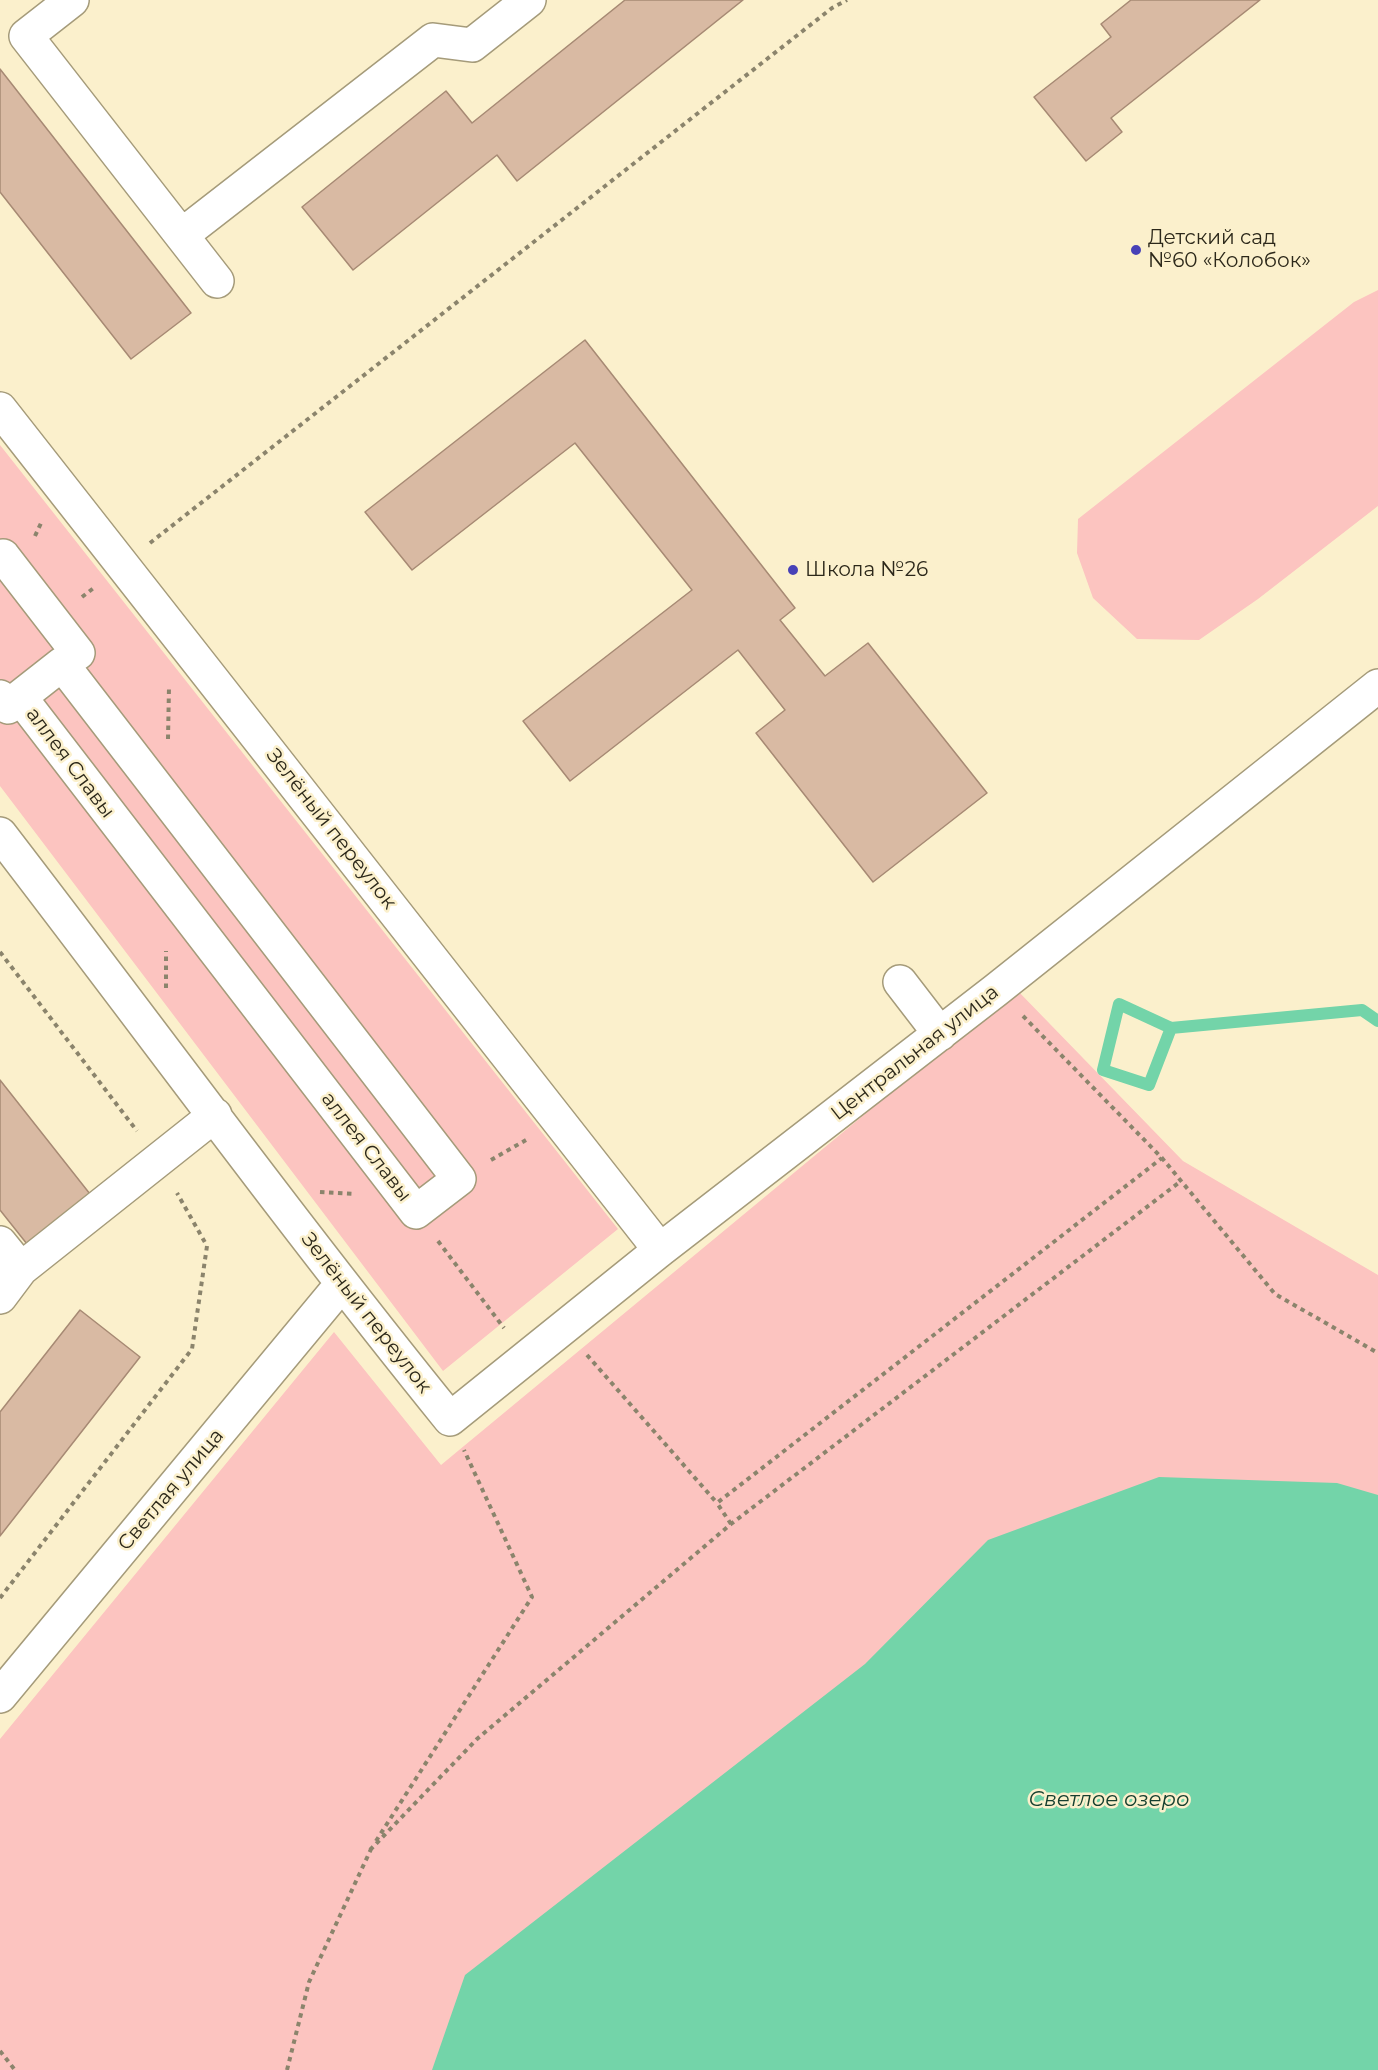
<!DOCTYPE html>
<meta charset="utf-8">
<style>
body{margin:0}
canvas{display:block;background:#fbf0cc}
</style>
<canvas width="1378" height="2070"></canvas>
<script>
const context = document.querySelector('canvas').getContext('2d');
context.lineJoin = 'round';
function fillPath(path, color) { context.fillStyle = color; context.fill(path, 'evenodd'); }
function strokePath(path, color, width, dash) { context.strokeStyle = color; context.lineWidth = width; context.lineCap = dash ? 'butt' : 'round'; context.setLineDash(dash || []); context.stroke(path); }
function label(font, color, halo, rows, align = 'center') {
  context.font = font + ' Montserrat,sans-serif'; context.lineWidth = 5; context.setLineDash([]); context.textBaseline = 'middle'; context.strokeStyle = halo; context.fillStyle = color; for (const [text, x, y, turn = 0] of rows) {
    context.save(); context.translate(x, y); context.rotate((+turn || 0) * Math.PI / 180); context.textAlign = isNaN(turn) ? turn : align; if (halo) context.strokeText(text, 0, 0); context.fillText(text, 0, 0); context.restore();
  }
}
const green = new Path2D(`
 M1378,290V506L1258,599L1199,640L1137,639L1093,598L1077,553L1078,519L1354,302Z
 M0,445L618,1229L443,1371L0,786Z
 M1016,989L1183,1161L1378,1275V2070H0V1739L334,1332L441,1465Z`);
const water = new Path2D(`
 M1159,1477L1337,1483L1378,1495V2070H432L465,1975L865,1664L988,1540Z`);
const stream = new Path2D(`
 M1171,1028L1149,1085L1103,1070L1119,1004L1171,1028L1362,1010L1378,1021`);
const building = new Path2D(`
 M625,0H743L517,181L497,155L353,270L302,207L446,91L472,123Z
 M1131,0H1260L1111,118L1122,132L1086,161L1034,97L1111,37L1101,24Z
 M0,69L191,313L131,359L0,192Z
 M585,340L795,608L780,620L825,676L868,643L987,793L873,882L756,733L785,710L738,650L570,781L523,721L692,590L575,443L412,570L365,512Z
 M0,1080L90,1194L27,1244L0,1210Z
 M80,1310L140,1357L0,1536V1412Z`);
const path = new Path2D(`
 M35,536L42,521
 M150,543L832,8L847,0
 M82,597L95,587
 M168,739L169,687
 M0,952L137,1131
 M166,988V951
 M1023,1016L1162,1158L1275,1294L1378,1353
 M491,1160L526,1140
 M320,1192L354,1194
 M438,1241L504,1328
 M587,1355L717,1503
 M731,1524L717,1503L1162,1158
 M0,1598L192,1349L207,1246L177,1193
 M376,1841L532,1597L464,1450
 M370,1850L477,1739L731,1524L1181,1181
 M0,2051L15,2070
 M287,2070L309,1982L372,1847`);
const minor = new Path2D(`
 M72,0L26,36L217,281
 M182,235L433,40L472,45L529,0
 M0,409L660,1250
 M0,559L3,556L78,653L62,664L459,1179L416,1212L20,697L8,707L0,697
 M20,697L62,664
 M0,834C150,1029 295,1228 450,1419L660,1250L996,990L1378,686
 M900,982L940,1034
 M0,1243L21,1269
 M0,1297L21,1269L215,1115
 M0,1696L341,1285`);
const markers = [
 [1136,250,6,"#4741b7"],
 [793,570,6,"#4741b7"]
];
const poiNames = [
 ["Детский сад",1148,238],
 ["№60 «Колобок»",1148,261],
 ["Школа №26",805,570]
];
const streetNames = [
 ["аллея Славы",70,763,53],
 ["Зелёный переулок",331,829,52],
 ["Центральная улица",915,1053,-38],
 ["аллея Славы",366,1147,52],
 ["Зелёный переулок",366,1313,52],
 ["Светлая улица",171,1490,-50]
];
const waterNames = [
 ["Светлое озеро",1109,1800]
];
fillPath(green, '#fcc4c0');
fillPath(water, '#73d4a9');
strokePath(stream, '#73d4a9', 12);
fillPath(building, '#d9baa3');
strokePath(building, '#a78a74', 1.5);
strokePath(minor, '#a59b7a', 36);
strokePath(path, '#8b846c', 4, [4.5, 4.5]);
strokePath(minor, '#fff', 33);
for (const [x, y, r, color] of markers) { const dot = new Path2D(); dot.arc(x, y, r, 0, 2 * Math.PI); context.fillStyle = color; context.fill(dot); strokePath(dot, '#fbf0cc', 2); }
label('20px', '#2c281a', '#fbf0cc', poiNames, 'left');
label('20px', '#2c281a', '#fbf0cc', streetNames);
label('italic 21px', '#16402f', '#fbf0cc', waterNames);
</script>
